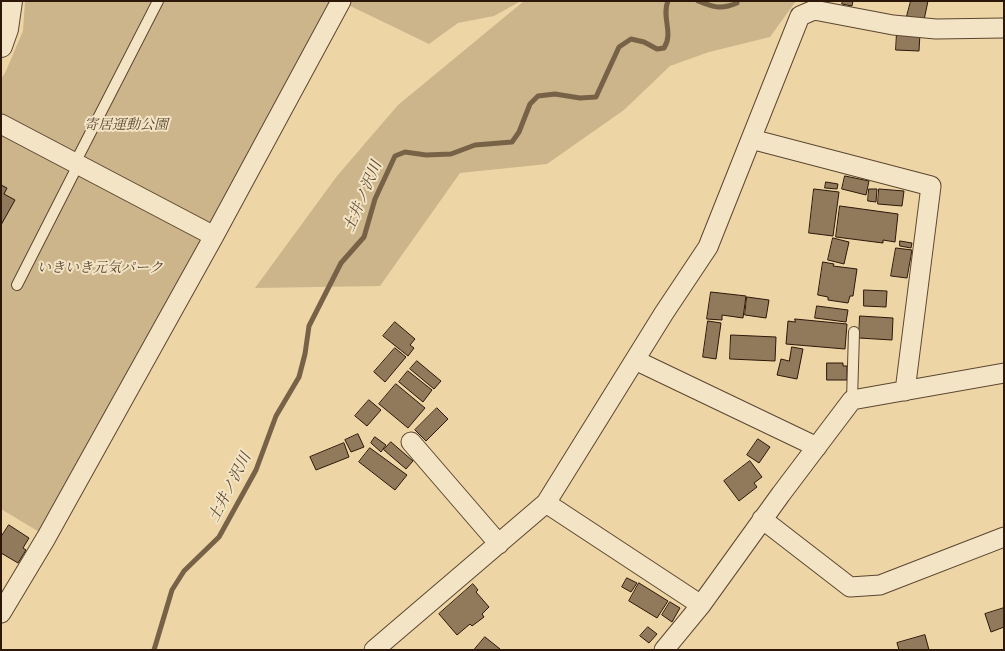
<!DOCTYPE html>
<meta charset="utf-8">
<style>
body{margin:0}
#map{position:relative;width:1005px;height:651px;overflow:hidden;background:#edd5a6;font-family:"IM FELL English",serif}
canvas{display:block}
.frame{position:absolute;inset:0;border:2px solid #2c1709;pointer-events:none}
</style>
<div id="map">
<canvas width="1005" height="651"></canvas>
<div class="frame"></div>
</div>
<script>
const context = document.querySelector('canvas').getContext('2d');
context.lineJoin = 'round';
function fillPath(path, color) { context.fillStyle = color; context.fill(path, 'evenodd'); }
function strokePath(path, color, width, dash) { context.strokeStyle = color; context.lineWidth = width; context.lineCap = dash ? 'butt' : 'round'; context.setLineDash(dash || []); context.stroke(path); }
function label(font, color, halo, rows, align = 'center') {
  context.font = font + ' "IM FELL English","Noto Serif JP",serif'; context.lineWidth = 4; context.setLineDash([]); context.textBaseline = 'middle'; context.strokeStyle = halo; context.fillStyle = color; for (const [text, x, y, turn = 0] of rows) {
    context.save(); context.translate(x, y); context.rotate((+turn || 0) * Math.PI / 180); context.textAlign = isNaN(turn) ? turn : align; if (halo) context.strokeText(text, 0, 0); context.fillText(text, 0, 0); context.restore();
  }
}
const green = new Path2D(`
 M25,1H339L41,533L1,509V79L5,73L23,31Z
 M340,1H521L494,16L458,23L429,44Z
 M524,1H796L770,37L709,52L670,66L624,110L547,164L460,173L380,286L255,288L337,176L398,105Z`);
const stream = new Path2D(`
 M698,1C713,7 721,10 737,3V1
 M154,650L172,590L184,571L219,537L256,470L276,416L299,377L305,354L309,326L341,263L364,237L375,199L395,156L405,152L426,155L451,154L475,145L512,142L519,132L530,104L538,96L555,94L580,98L596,97L619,47L631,39L644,42L657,49L664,48C674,33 661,16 668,1`);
const building = new Path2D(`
 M843,1H853L852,6L842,4Z
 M911,1H928L924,20L907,16Z
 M897,32L920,33L919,51L896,50Z
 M845,176L869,181L866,195L842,189Z
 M826,182L838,184L837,189L825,188Z
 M1,185L7,188L4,194L15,200L1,225Z
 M814,189L839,192L833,236L809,233Z
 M869,189H877L876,202L868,201Z
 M879,189L904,191L902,206L878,204Z
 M840,206L898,214L895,242L883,240V243L836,237Z
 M833,238L849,242L844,264L828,260Z
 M900,241L912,243L911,248L900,246Z
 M896,248L912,250L907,278L891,276Z
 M823,262L834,264L833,266L857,269L853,296H850L848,303L828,300V297L818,295Z
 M864,290L887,291L886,307L864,306Z
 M711,292L746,296L743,318L722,315V320L707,319Z
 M747,297L769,300L766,318L745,315Z
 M817,306L848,310L846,322L815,318Z
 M860,316L893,318L892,340L859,338Z
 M795,319L847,324L845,349L786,344L788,321L795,322Z
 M708,321L721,323L716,359L703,357Z
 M395,322L415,339L410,345L414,348L408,356L383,336Z
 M731,335L776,337L775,361L730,359Z
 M792,347L803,349L797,379L777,375L781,359L789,361Z
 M395,348L406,357L385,382L374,372Z
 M417,361L441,381L434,389L410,369Z
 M827,363H843V366H847V380H827Z
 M408,371L432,390L423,402L399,382Z
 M396,384L425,408L408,428L379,404Z
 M369,400L381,410L367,426L355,416Z
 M437,408L448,419L426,441L415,430Z
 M358,434L364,447L351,452L345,440Z
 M375,437L386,445L381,452L371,443Z
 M758,439L770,447L759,463L747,455Z
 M391,442L413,461L406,469L384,450Z
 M344,443L349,457L316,470L310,457Z
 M370,448L407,475L395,490L359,462Z
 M750,461L762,477L754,483L757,487L739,501L724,481Z
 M9,525L29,538L23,548L26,550L18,563L1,553V537Z
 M627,578L637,583L631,592L622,587Z
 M639,583L668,601L657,618L629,601Z
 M473,584L478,590L476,592L489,607L482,614L484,617L472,626L470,624L457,635L439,614Z
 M670,602L680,608L672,622L662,615Z
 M1004,608V627L991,632L985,614Z
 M648,627L657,634L649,643L640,636Z
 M925,635L929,650H899L897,643Z
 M485,637L500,649L499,650H474Z`);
const service = new Path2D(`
 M75,163L158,1
 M17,285L78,165
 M852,400L854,332`);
const minor = new Path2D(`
 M1,124L214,236
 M751,139L931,186L905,391
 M635,360L817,447
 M411,442L499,544
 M546,503L701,605
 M762,519L850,587L880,585L1004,537
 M1,613L46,538L214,236L341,1
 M374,650L546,503L664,313L708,247L800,16L814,10L893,25L936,29L1004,28
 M664,650L701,605L781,494L852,400L1004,373`);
const tertiary = new Path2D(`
 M1,46L7,29L11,1`);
const parkNames = [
 ["寄居運動公園",126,126],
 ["いきいき元気パーク",100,269]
];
const waterNames = [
 ["土井ノ沢川",364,197,-67],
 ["土井ノ沢川",231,488,-63]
];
fillPath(green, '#ccb58b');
strokePath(stream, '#786247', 5);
fillPath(building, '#907a5b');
strokePath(building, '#2c1709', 1);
strokePath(service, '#5c4630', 12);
strokePath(minor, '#5c4630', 21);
strokePath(tertiary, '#5c4630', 24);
strokePath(service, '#f3e4c5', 10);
strokePath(minor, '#f3e4c5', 19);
strokePath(tertiary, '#f3e4c5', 22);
label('italic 14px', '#5c4630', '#f3e4c5', parkNames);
label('italic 15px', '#5f4933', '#f3e4c5', waterNames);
</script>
